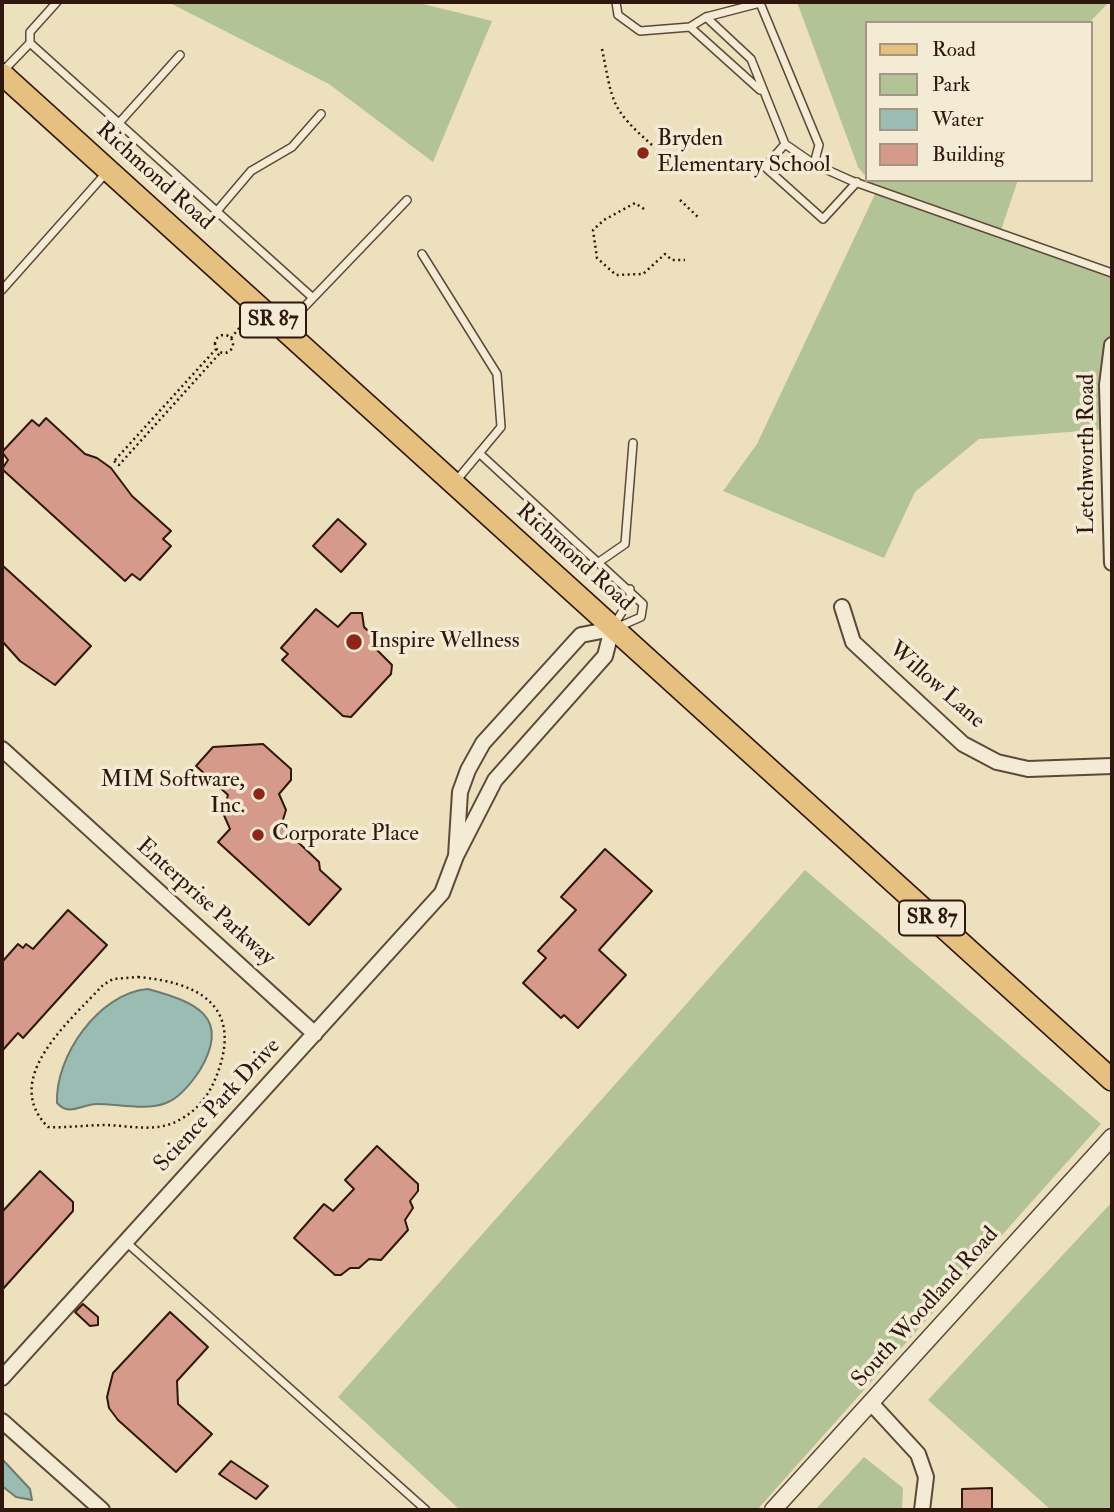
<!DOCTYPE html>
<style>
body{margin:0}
#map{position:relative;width:1114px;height:1512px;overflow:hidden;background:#ede0bd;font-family:"IM FELL Double Pica",serif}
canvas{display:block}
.frame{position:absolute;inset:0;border:4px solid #2f170d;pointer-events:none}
.legend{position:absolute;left:865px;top:21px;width:228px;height:161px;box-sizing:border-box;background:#f3ebd4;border:2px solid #a59684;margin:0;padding:9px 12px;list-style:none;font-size:21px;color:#2f170d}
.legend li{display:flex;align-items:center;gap:14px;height:35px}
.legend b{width:35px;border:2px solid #a59684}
</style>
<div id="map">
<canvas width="1114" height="1512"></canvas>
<div class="frame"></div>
<ul class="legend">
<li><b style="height:9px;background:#e6c07e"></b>Road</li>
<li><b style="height:19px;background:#b2c395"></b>Park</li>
<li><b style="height:19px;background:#99bdb3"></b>Water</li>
<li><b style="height:19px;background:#d59a8a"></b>Building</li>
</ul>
</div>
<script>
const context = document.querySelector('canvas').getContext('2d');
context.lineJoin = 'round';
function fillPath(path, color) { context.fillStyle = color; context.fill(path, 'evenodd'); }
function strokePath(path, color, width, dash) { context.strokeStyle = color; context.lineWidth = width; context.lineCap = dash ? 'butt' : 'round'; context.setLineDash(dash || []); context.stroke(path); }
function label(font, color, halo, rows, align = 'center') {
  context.font = font + ' "IM FELL Double Pica",serif'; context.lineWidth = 7; context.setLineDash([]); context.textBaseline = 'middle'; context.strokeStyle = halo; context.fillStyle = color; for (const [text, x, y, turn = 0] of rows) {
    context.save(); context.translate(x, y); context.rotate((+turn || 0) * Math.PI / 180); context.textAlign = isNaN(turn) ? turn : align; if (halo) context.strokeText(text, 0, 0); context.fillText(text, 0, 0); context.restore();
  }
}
const green = new Path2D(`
 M168,2H415L492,21L433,162L329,84Z
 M797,2H1109L1089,23H867V178L858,167Z
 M869,180H1018L1000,233L1112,273L1108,429L979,439L915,492L884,558L723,491L757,444L877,190Z
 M805,870L1101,1124L757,1510H460L338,1397Z
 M1112,1202V1510H1051L928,1400Z
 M864,1457L903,1488L902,1510H815Z`);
const water = new Path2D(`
 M148,989C195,1002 232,1016 200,1070C192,1082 180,1098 166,1103C146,1111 118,1104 97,1104C81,1104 70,1117 57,1103C55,1056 99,993 148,989Z
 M2,1459L30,1489L32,1500L16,1497L2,1486Z`);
const building = new Path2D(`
 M46,418L85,454L97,458L111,468L132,496L171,531L163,539L171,546L140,580L132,574L125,581L2,469L8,460L2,452L32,420L39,426Z
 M338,519L366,544L341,572L313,546Z
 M2,565L91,646L55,685L20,661L2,641Z
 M316,609L338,627L351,613H362L364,627L382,644L377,650L392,665L391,674L351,717L343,716L282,660L288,654L281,648Z
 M263,744L291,769V780L279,794L286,810L281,826L319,862L320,870L341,889L309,925L218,842L230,829L223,813L228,795L196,766L213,747Z
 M605,849L652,891L599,950L626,975L578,1028L564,1015L561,1018L523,983L546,958L538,951L576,910L561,897Z
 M68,910L107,945L23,1038L18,1033L2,1051V962L18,944L23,948L26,944L33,949Z
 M377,1146L418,1184V1191L410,1201L413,1208L405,1220L408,1230L381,1260L369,1259L359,1268H350L341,1275H335L294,1238L324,1204L333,1211L354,1189L345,1180Z
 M40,1171L73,1202V1211L2,1290V1212Z
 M83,1304L98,1317V1325L90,1326L75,1312Z
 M170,1312L208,1347L177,1381L178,1404L212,1434L176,1472L118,1420L109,1408L107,1397L113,1373Z
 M231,1461L268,1486L256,1499L219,1474Z
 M992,1488V1510H962V1489Z`);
const path = new Path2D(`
 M602,49C613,103 610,108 652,145
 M680,200L698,217
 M644,209L635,203L604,220L593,230L597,258L616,275L643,274L665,254L672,260H685
 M215 344a9 9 0 1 1 18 0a9 9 0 1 1-18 0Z
 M231,338L240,327
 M115,460L216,349
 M114,461L119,465L220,353
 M138,977C196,982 241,1004 219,1069C212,1090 201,1108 181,1119C158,1133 132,1126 107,1125C87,1125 67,1128 48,1127C0,1079 69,1022 103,985L113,979Z`);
const service = new Path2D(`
 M616,2L618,15L640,31L690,27L706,17L751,59L785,144L814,164L852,181L1112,273
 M706,17L760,3L819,145L814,164
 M690,27L760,90
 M30,43V32L57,2
 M3,71L30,43L313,298
 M119,123L180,55
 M785,144L765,167L823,219L857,182
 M217,211L251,171L292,147L321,114
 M422,254L497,374L501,427L456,481
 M2,290L106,173
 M286,326L407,200
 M479,453L643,604L641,617L618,627
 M599,562L625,544L633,443
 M614,625L630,599V589
 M126,1242L426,1510`);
const minor = new Path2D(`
 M1112,345L1107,385L1112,563
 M842,607L853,642L963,744L997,762L1028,769L1112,766
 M2,749L315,1034
 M2,1378L442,893L456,856L495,780L605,656L612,629L581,635L483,743L468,770L460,792L456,856
 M871,1403L918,1454L926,1477L922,1510
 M2,1421L102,1510`);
const tertiary = new Path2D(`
 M773,1510L1112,1137`);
const primary = new Path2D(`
 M2,74L1112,1080`);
const markers = [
 [643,153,7,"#8f2418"],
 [354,642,9,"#8f2418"],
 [259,794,7,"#8f2418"],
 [258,835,7,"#8f2418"]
];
const shields = [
 [273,320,66],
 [932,918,66]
];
const shieldNames = [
 ["SR 87",273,320],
 ["SR 87",932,918]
];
const poiNames = [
 ["Bryden",657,140],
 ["Elementary School",657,166],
 ["Inspire Wellness",370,642],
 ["MIM Software,",245,781,"right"],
 ["Inc.",245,807,"right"],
 ["Corporate Place",272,835]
];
const streetNames = [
 ["Richmond Road",154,177,42],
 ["Letchworth Road",1088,454,-90],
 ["Richmond Road",574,558,42],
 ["Willow Lane",936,686,41],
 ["Enterprise Parkway",205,903,42],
 ["Science Park Drive",218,1106,-47],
 ["South Woodland Road",926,1308,-48]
];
fillPath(green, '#b2c395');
fillPath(water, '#99bdb3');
strokePath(water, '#6f7b71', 2);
fillPath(building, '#d59a8a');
strokePath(building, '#2f170d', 2);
strokePath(service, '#5e4939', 10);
strokePath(minor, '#5e4939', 18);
strokePath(tertiary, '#5e4939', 19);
strokePath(primary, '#2f170d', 24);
strokePath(path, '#2f170d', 2.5, [2, 3.5]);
strokePath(service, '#f3ebd4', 7);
strokePath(minor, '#f3ebd4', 14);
strokePath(tertiary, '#f3ebd4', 16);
strokePath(primary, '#e6c07e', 21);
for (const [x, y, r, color] of markers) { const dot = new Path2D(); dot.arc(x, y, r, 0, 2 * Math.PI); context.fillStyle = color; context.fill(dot); strokePath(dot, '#f3ebd4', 2.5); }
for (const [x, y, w] of shields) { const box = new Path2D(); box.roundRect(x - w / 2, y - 17.5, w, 35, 5); context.fillStyle = '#f3ebd4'; context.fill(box); strokePath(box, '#2f170d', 2); }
label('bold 21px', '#2f170d', null, shieldNames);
label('23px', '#2f170d', '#f3ebd4', poiNames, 'left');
label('23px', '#2f170d', '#f3ebd4', streetNames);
</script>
